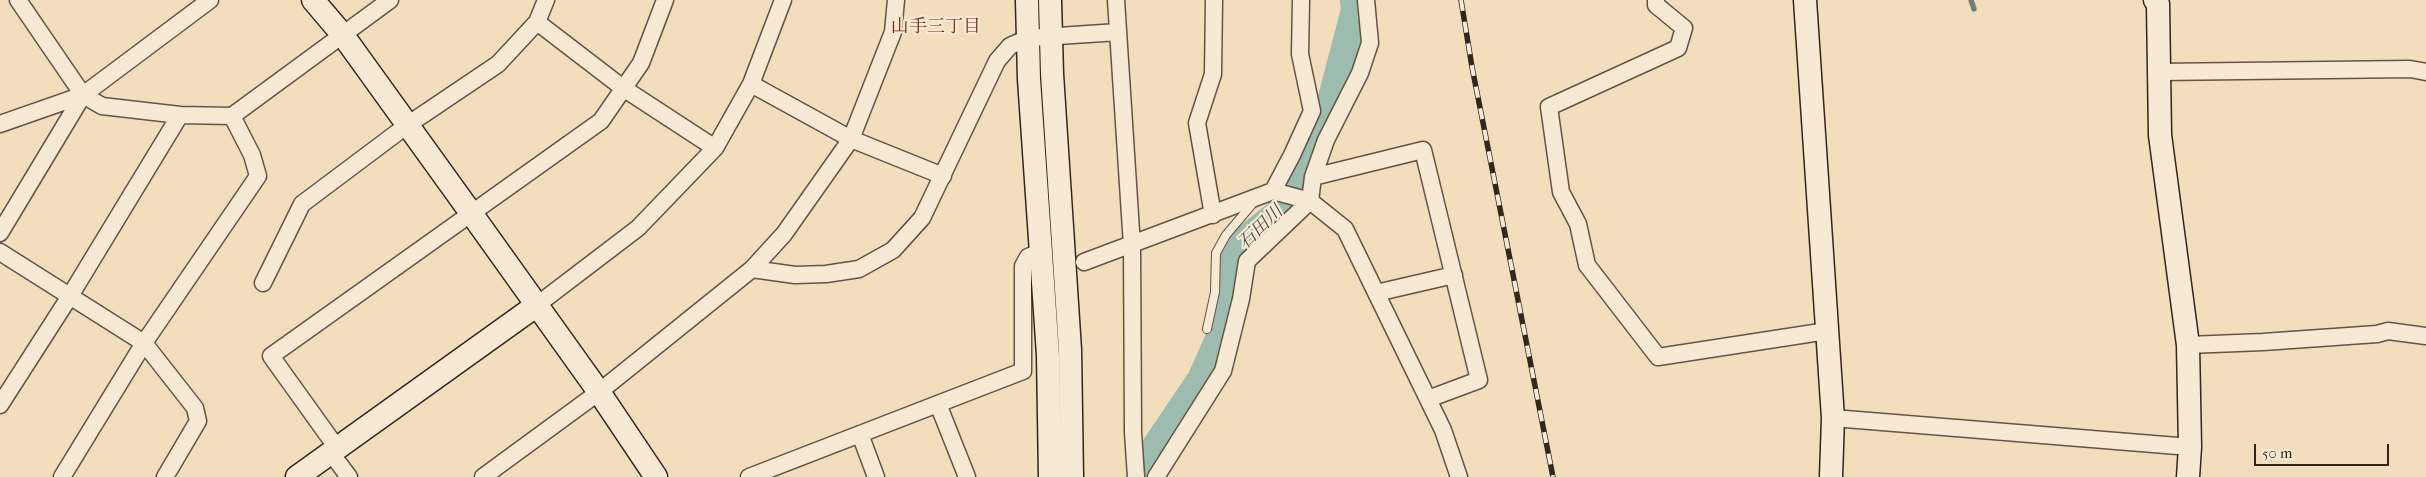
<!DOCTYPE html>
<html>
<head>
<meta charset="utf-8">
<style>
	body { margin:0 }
	#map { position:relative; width:2426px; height:477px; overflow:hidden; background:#f2ddbd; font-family:"IM FELL French Canon",serif }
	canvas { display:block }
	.scale { position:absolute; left:2254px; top:444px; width:135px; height:22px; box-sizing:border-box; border:2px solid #33271d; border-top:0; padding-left:6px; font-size:15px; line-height:18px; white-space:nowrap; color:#33271d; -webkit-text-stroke:4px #f7e9d4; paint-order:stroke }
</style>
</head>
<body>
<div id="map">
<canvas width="2426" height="477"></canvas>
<div class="scale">50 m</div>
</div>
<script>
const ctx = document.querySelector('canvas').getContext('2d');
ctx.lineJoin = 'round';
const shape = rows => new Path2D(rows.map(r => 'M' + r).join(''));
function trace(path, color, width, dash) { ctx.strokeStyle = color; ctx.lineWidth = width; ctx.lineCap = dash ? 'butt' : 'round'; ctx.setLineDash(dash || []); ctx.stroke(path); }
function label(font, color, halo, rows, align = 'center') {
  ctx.font = font + ' "IM FELL French Canon","Noto Serif JP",serif'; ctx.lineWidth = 4.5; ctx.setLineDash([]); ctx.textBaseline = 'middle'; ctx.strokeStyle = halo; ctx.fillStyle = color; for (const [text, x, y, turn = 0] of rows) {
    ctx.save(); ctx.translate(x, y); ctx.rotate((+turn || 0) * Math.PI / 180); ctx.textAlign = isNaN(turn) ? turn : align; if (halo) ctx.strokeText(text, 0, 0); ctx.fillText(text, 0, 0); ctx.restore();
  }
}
trace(shape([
	[1971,0,1974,9]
]), '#718074', 5.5);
trace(shape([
	[1150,477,1147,463,1203,380,1226,328,1236,249,1283,212,1334,98,1357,10,1356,0]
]), '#9bbcae', 32);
const lane = shape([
	[1207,329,1215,292,1216,253,1226,235,1254,202]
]);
const street = shape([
	[18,0,83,95,102,106,180,115,232,116,390,0],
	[1116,0,1132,246,1133,432,1136,477],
	[1656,0,1656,5,1684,28,1678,48,1549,107,1561,192,1578,224,1587,265,1658,357,1827,331],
	[537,22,623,88,715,148],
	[2159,72,2410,69,2426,72],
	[751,84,851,139,943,176],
	[0,124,83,95,210,0],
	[1313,177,1423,150,1479,380,1428,399],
	[1273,191,1292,155,1312,111,1300,54,1301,0],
	[1213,215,1197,123,1213,74,1214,0],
	[0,233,83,95],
	[0,252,144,343,195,408,198,421,165,477],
	[1084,262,1273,191,1310,201,1345,229,1443,430,1459,477],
	[752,269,795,275,826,274,859,269,893,250,922,218,997,61,1010,46,1028,38,1118,32],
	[263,283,302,204,406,126,498,64,537,22,546,0],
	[1376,293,1454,275],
	[537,305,638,228,715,148,751,84,783,0],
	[2188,345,2263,342,2377,334,2388,331,2426,336],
	[938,404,967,477],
	[0,405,70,296,180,115],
	[1833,418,2190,447],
	[860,434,876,477],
	[337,448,271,356,601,121,641,63,665,0],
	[331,453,349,477],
	[62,477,144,343,258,176,252,155,232,116],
	[483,477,599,392,752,269,784,234,851,139,893,32,896,0],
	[749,477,1023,371,1023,266,1028,257,1040,252],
	[1156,477,1223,371,1241,299,1247,261,1310,201,1313,177,1326,140,1360,73,1370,43,1366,0]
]);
const secondary = shape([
	[313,0,342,34,471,213,599,392,656,477],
	[1027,0,1029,79,1048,355,1050,477],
	[1050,0,1052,74,1070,350,1072,477],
	[1805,0,1833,418,1831,477],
	[2155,0,2158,4,2160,135,2188,345,2190,447,2188,477],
	[297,477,537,305]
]);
trace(lane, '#635445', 10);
trace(street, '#635445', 19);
trace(secondary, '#33271d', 25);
trace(lane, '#f7e9d4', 8);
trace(street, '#f7e9d4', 16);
trace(secondary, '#f7e9d4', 22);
const rail = shape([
	[1461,0,1472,67,1553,477]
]);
trace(rail, '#33271d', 5.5);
trace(rail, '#f7e9d4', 4, [11]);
label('18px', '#7a1f14', '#f7e9d4', [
	["山手三丁目",936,28]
]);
label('italic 18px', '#4d4c41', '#f7e9d4', [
	["石田川",1261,228,-44]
]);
</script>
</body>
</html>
